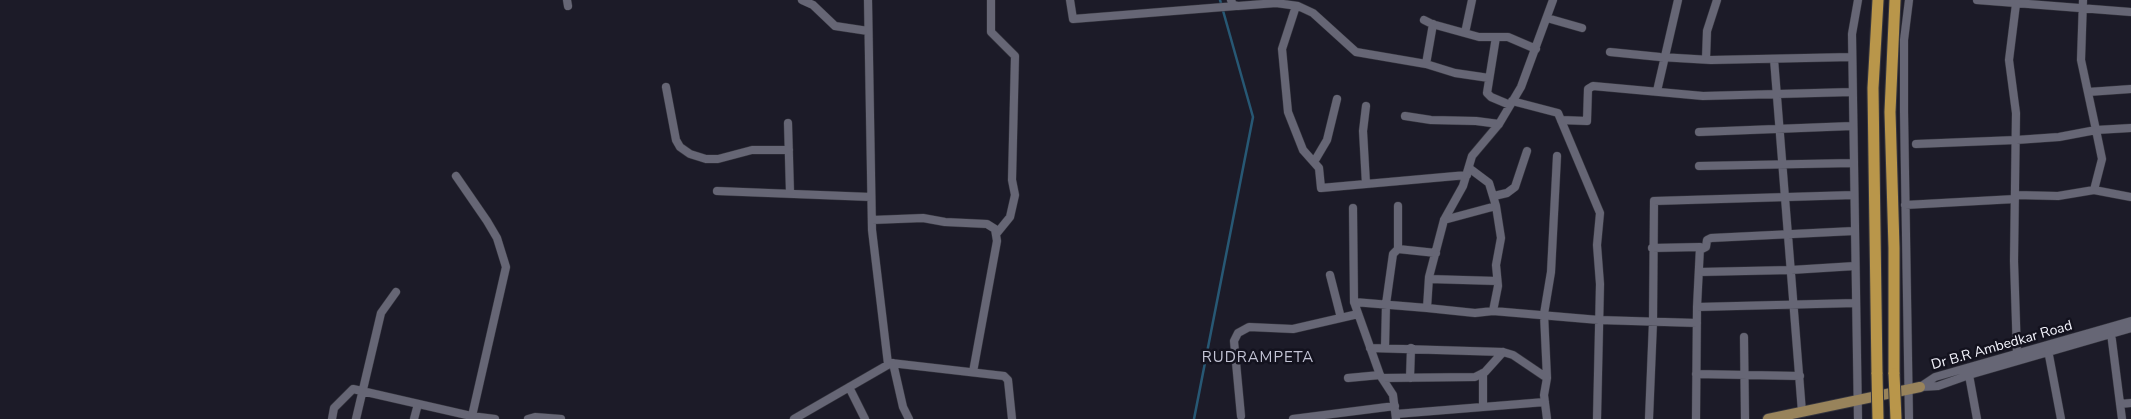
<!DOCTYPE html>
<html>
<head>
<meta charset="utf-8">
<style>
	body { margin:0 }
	canvas { display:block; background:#1c1b28 }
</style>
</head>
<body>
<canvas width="2131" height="419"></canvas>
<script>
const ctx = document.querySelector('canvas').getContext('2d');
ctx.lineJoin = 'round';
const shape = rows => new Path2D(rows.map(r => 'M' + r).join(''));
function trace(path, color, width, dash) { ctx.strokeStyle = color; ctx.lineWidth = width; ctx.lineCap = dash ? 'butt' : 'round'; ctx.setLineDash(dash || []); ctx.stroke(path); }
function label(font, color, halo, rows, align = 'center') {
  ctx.font = font + ' "Nunito Sans",sans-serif'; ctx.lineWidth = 5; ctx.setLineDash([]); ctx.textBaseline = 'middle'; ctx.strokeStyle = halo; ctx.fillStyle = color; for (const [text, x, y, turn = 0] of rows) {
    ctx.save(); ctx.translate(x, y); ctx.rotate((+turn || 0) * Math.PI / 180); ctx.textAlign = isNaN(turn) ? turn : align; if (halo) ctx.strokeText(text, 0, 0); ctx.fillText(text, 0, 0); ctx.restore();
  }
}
trace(shape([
	[1194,419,1253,117,1220,0]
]), '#275874', 2.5);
const minor = shape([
	[567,0,568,6],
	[802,0,813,5,835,26,868,31],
	[868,0,872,230,888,364],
	[991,0,991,32,1015,56,1012,180,1015,195,1010,217,997,233],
	[1070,0,1073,19,1236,6],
	[1231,0,1233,5,1238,6,1276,3,1298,6,1313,13,1356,52,1426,64],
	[1858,0,1852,34,1858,419],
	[1909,0,1904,40,1904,111,1909,419],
	[1977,0,2131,12],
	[2083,0,2081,60,2096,130,2131,128],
	[2016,4,2009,60,2016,113,2014,261,2017,354],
	[1296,6,1282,49,1288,112,1303,150,1319,168,1321,188,1467,175],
	[1547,18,1582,28],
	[1424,20,1432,24,1479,37,1508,37,1536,49],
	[1433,24,1426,64,1455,73,1489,78],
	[1465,33,1472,0],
	[1496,37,1487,93,1491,97,1510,105],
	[1610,52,1660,57,1711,60,1852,57],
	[1706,59,1707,31,1717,0],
	[1774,59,1802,412],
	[666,87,676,140,680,147,690,154,706,159,718,159,752,150,789,150],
	[1657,91,1678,0],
	[2088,92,2131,89],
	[1512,101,1558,113,1600,213,1597,245,1600,284,1597,419],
	[1405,116,1431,120,1476,121,1499,124],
	[1561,120,1587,121,1588,89,1593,86,1703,96,1852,92],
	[788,123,790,193],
	[1699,132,1852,126],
	[1916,144,2016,140,2059,137,2096,130,2102,159,2094,190,2058,196,2015,195],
	[1314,162,1327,140,1337,99],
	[1699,166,1853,163],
	[1469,168,1489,183,1496,206,1501,238,1496,265,1498,286,1493,311,1475,313,1427,308,1429,277,1444,220,1463,186,1472,156,1499,124,1521,87,1553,0],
	[456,176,487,221,497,238,506,267,472,416],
	[1366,184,1363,131,1366,106],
	[2094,190,2131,197],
	[717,191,871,197],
	[1494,196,1507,193,1515,187,1527,151],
	[1905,205,2015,199],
	[1398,206,1398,249,1436,253],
	[1353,208,1354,302,1380,375,1393,395,1396,419],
	[872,220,923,218,945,222,987,224,995,229,997,241,973,372],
	[1444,220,1496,206],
	[1652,248,1700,247,1697,307,1696,419],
	[1700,250,1706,247,1707,240,1711,238,1854,231],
	[1699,272,1791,270,1855,266],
	[1330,275,1341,318],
	[1429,279,1497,281],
	[1354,302,1427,308],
	[1697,307,1856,303],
	[1493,311,1599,320,1697,323],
	[2111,333,2122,419],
	[1744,337,1745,419],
	[1370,348,1503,352,1513,355,1547,378,1544,395,1547,419],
	[1385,348,1386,304,1393,254,1398,249],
	[2048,350,2061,419],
	[893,363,903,407,909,419],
	[1483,373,1483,407],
	[1696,374,1800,376],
	[1969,375,1977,419],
	[1348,378,1380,375],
	[1382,378,1475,377,1485,372,1503,352],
	[1410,378,1411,348],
	[1547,378,1544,314,1551,272,1557,156],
	[849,387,865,419],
	[1920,387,1935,377,2131,321],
	[1920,387,1938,386,1969,375,2131,328],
	[2120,404,2131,403],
	[1396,414,1545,402],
	[1241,416,1234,341,1238,333,1249,327,1293,329,1358,314],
	[332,419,334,408,353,389,471,416,495,419],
	[356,419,381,313,396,292],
	[414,419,418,404],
	[528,419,535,417,561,419],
	[794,419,891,363,1004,376,1008,380,1012,419],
	[1293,419,1395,406],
	[1649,419,1653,322,1654,201,1854,195]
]);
const major = shape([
	[1768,419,1920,387]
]);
const highway = shape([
	[1877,374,1873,88,1878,0],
	[1894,374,1894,248,1890,112,1895,0]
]);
trace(minor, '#36363f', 9);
trace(major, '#36363f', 12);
trace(highway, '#36363f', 13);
trace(minor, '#666675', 8);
trace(major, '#98835b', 10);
trace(highway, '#b9964a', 11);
const highwayBridge = shape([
	[1877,374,1878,419],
	[1894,374,1896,419]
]);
trace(highwayBridge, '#36363f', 13, []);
trace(highwayBridge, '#b9964a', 11);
label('14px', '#f4f4fd', '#13121e', [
	["Dr B.R Ambedkar Road",2002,346,-16]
]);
ctx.letterSpacing = '1px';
label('15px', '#c4c5d6', '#13121e', [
	["RUDRAMPETA",1258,358]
]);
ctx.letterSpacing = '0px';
</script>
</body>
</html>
